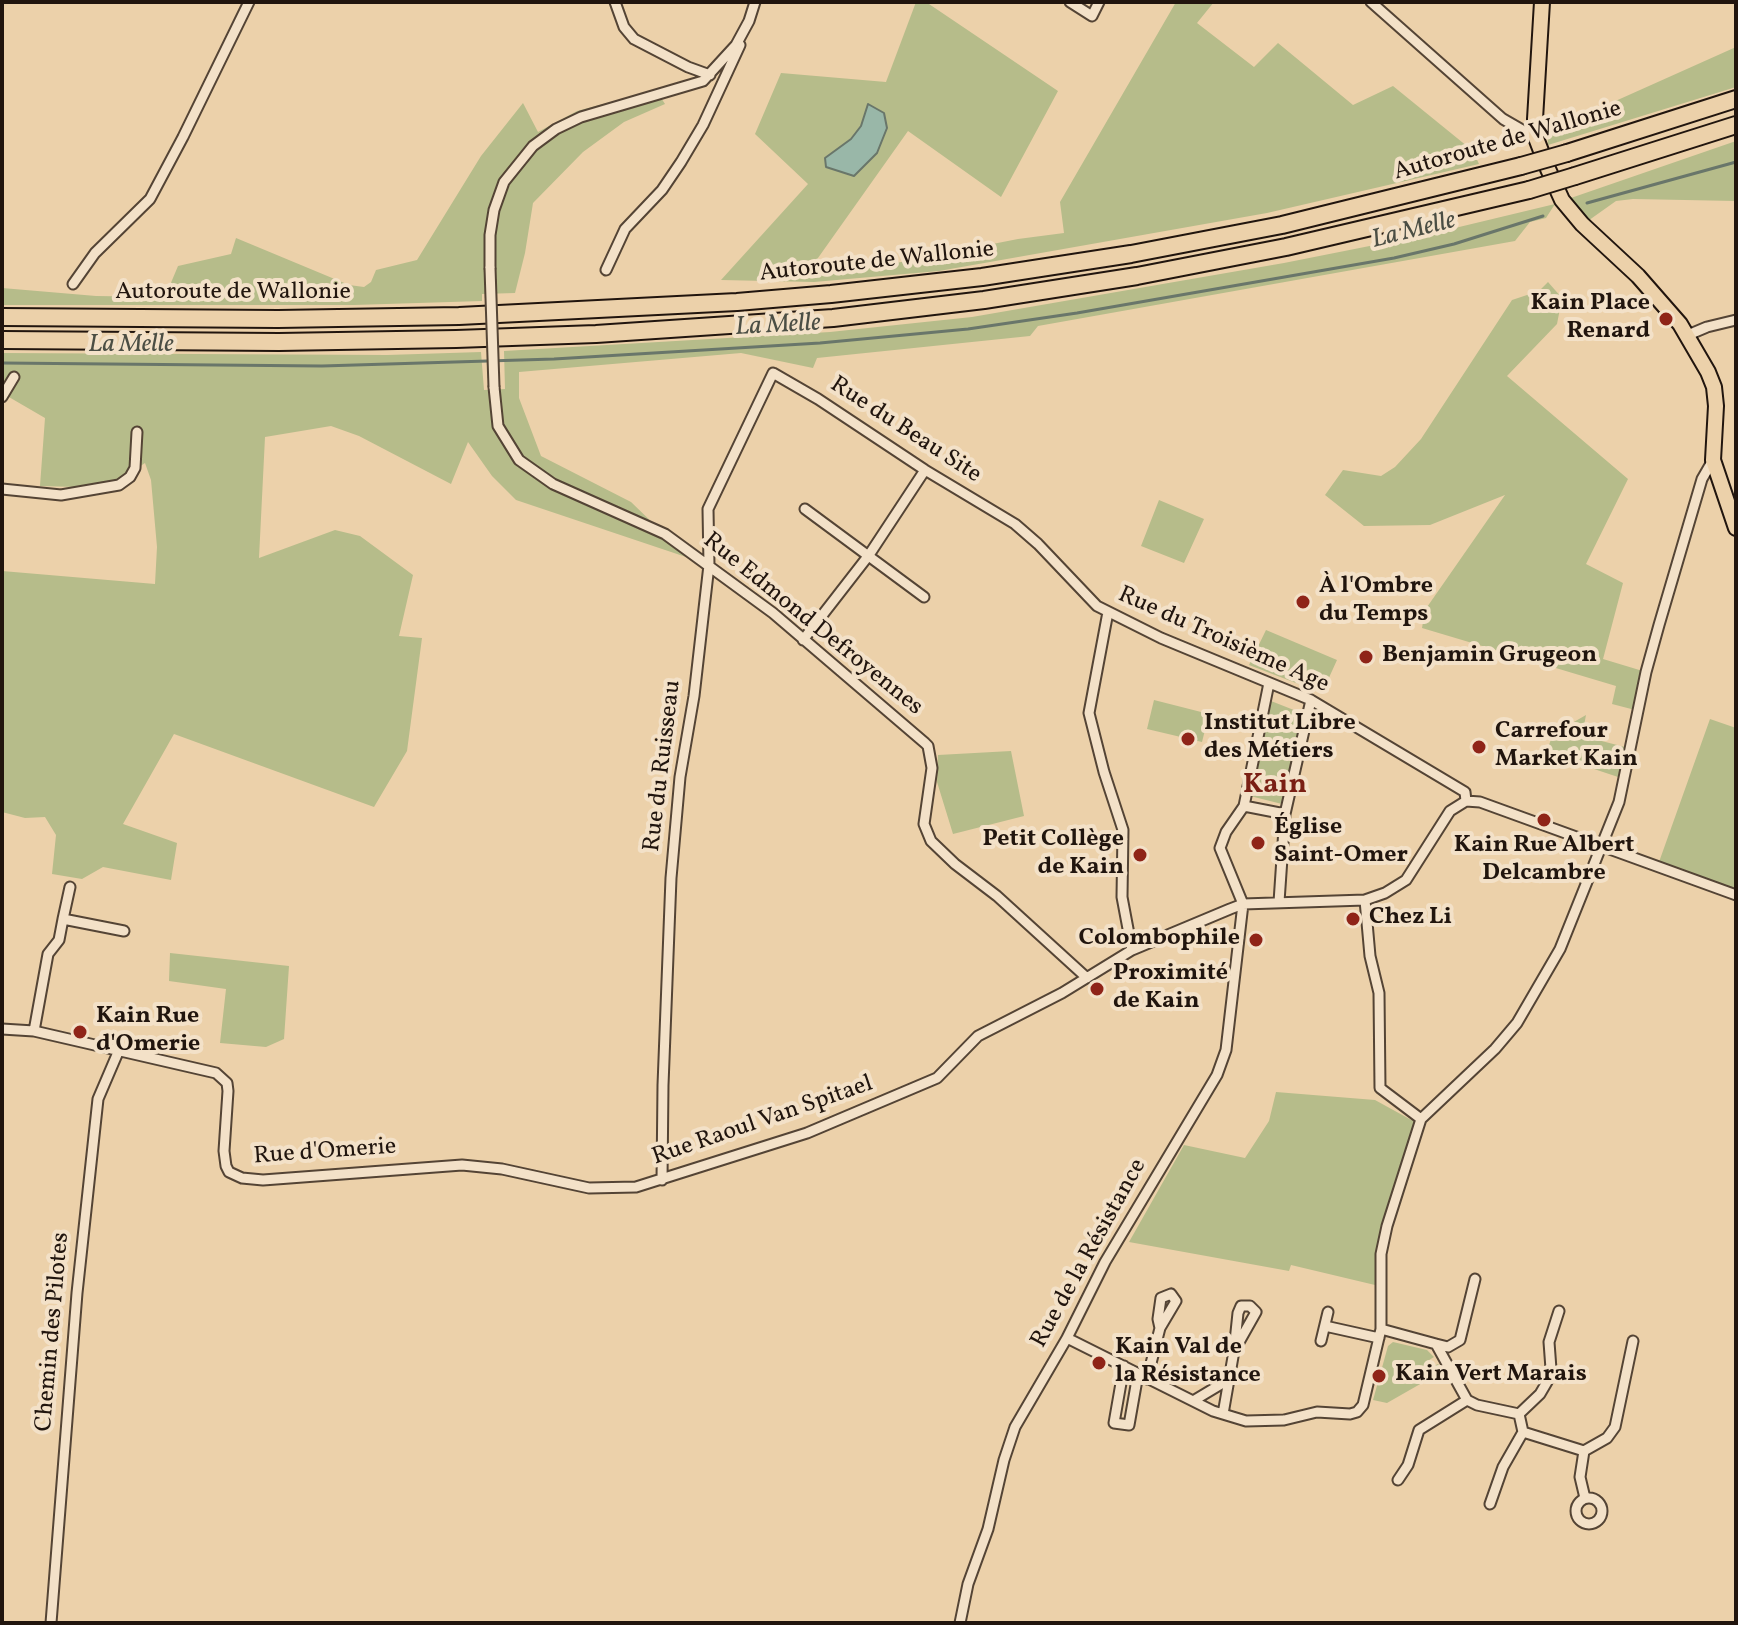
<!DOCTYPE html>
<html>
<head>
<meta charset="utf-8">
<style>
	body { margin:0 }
	#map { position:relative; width:1738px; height:1625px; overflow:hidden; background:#ecd1aa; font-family:Vollkorn,serif }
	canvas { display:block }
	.frame { position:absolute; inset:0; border:4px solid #21150e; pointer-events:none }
</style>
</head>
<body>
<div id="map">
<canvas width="1738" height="1625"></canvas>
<div class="frame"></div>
</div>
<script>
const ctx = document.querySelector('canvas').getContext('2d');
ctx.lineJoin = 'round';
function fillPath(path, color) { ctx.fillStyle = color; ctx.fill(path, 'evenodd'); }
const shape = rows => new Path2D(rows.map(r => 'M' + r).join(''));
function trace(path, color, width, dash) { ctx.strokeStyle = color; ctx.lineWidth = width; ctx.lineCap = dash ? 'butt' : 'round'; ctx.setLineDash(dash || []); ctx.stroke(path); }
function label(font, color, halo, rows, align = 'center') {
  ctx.font = font + ' Vollkorn,serif'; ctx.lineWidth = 8; ctx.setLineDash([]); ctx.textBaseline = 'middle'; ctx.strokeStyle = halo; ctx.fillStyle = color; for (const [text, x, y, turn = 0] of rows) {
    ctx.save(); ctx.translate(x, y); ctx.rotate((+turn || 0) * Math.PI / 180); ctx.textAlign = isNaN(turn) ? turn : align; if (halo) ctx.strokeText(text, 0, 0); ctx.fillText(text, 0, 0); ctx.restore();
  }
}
fillPath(shape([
	[916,2,926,2,1058,91,1001,197,908,131,813,265,891,264,1018,239,1064,233,1060,202,1176,2,1214,2,1197,23,1254,67,1278,43,1353,105,1393,86,1473,151,1479,164,1267,213,939,271,814,282,721,280,808,184,755,134,781,73,886,82],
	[1736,47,1736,87,1548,145,1547,125,1602,107],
	[656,90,665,104,624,122,583,152,533,203,525,253,515,293,482,294,482,301,354,305,2,305,2,288,96,296,165,297,178,266,231,254,236,238,349,285,364,287,371,282,376,270,417,260,481,156,523,103,538,132,577,111],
	[1736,141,1736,201,1633,199,1616,201,1585,223,1568,199],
	[1555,204,1546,218,1530,222,1515,241,1038,326,1030,336,817,358,813,368,741,353,519,372,519,398,541,456,631,502,689,558,516,500,492,476,468,442,451,484,359,436,331,426,265,437,259,558,335,530,360,536,413,575,399,636,422,638,407,751,374,807,174,734,123,824,177,843,171,880,103,867,82,879,52,874,56,835,45,817,25,818,2,812,2,571,155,584,157,547,151,480,145,463,118,481,76,487,40,486,45,418,2,393,2,353,387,355,481,352,484,390,505,389,504,351,830,332,972,317,1284,263,1430,234],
	[1548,282,1562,298,1557,324,1507,376,1628,479,1586,564,1623,583,1603,659,1646,672,1639,711,1612,704,1616,686,1422,628,1425,610,1505,495,1430,525,1364,526,1325,495,1343,470,1381,476,1395,467,1421,439,1512,300,1539,291],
	[1159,500,1204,519,1184,563,1141,546],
	[1266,630,1337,660,1322,693,1249,665],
	[1154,700,1209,714,1202,742,1147,729],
	[1271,701,1304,714,1282,804,1250,796],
	[1586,715,1582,736,1625,747,1618,777,1546,753,1553,734],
	[1710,719,1736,728,1736,890,1659,862],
	[1011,751,1024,816,953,834,937,782,938,755],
	[170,953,289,966,284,1039,266,1047,220,1043,226,989,169,981],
	[1276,1092,1375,1100,1415,1122,1376,1252,1375,1285,1291,1265,1289,1271,1129,1242,1184,1145,1245,1158,1269,1121],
	[1393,1342,1427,1350,1434,1357,1426,1362,1430,1368,1438,1364,1443,1371,1387,1403,1373,1400,1388,1346]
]), '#b6bc8a');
const water = shape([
	[868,104,884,113,887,128,877,153,854,176,826,167,825,158,851,139,861,126,868,104]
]);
fillPath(water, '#99b7a8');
trace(water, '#69766a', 2);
trace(shape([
	[1587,203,1736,162],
	[2,363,322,366,554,359,820,343,968,329,1077,313,1394,258,1454,244,1543,216]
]), '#69766a', 3);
const street = shape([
	[615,2,624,27,634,39,688,67,710,75],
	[1070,2,1092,16,1099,2],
	[1371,2,1503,119,1536,138],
	[490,268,490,235,494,210,504,182,533,146,556,129,581,117,703,81,736,45,749,21,755,2],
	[606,270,625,229,662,190,681,162,703,125,740,45],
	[73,284,95,253,150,199,183,137,249,2],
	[1688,335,1707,327,1736,320],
	[494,387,498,426,519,460,553,484,665,534,773,613,925,743,928,746,932,768,924,824,931,841,955,864,997,896,1087,978],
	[2,397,14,377],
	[2,489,61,495,119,485,130,477,135,468,137,432],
	[805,509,924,597],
	[1108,612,1089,713,1104,772,1123,830,1122,897,1132,950],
	[803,640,869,555,925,470],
	[1244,806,1285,814],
	[1365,900,1370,956,1379,993,1380,1088,1421,1119],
	[1279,902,1285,814,1311,700],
	[1243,904,1220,848,1226,832,1244,806,1269,683],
	[63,919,70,887],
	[2,1029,34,1031,216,1073,227,1083,228,1091,224,1151,226,1166,229,1172,242,1178,263,1180,462,1165,502,1169,589,1188,636,1187,807,1133,937,1078,978,1036,1062,993,1132,950,1230,909,1243,904,1365,900,1385,893,1406,880,1450,811,1466,801,1480,802,1736,895],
	[34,1031,48,954,59,940,63,919,124,931],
	[662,1180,663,1085,671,878,680,777,694,696,709,565,708,509,773,373,818,399,925,470,1015,524,1038,544,1097,606,1161,638,1311,700,1465,792,1466,801],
	[1325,1326,1379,1338],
	[1381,1329,1436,1344,1467,1400,1477,1405,1519,1414,1523,1432,1584,1451,1607,1438,1615,1427,1633,1341],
	[1067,1338,1213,1411,1246,1421,1284,1420,1317,1412,1350,1414,1357,1412,1363,1405,1381,1329,1381,1254,1387,1226,1421,1119,1495,1049,1517,1023,1560,949,1619,802,1646,672,1659,625,1702,479,1713,460],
	[1321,1341,1328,1312],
	[1436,1344,1448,1347,1460,1340,1475,1279],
	[1124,1366,1114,1423,1129,1425,1138,1374],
	[1147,1379,1160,1328,1176,1301,1171,1294,1161,1298,1158,1319,1160,1328],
	[1193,1401,1228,1380],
	[1223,1414,1234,1351,1256,1312,1250,1306,1241,1306,1238,1313,1234,1351],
	[1519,1414,1540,1394,1547,1382,1551,1369,1549,1342,1559,1311],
	[1584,1451,1580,1477,1585,1498],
	[1398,1480,1408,1465,1419,1430,1467,1400],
	'1576 1511a13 13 0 1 1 26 0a13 13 0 1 1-26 0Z',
	[1490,1504,1503,1467,1523,1432],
	[51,1623,77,1293,98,1099,119,1050],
	[960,1623,968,1584,988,1529,1004,1460,1015,1427,1067,1338,1105,1262,1217,1075,1226,1050,1243,904]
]);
const primary = shape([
	[1542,2,1535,119,1536,138,1548,169,1562,200,1582,224,1638,276,1680,324,1708,372,1714,387,1716,406,1713,460,1736,528]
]);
const highway = shape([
	[1567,153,1736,99],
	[1575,176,1736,125],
	[2,317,278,319,459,316,737,302,831,294,982,277,1131,254,1282,225,1521,166],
	[2,340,279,342,456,339,596,334,833,318,984,300,1137,276,1286,247,1529,190]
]);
trace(street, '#544435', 13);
trace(primary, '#21150e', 18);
trace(highway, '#21150e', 20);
trace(street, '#f3e1c8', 9);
trace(primary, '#ecd1aa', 14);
trace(highway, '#ecd1aa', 16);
const streetBridge = shape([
	[490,268,494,387]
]);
const highwayBridge = shape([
	[1521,166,1567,153],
	[1529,190,1575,176]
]);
trace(streetBridge, '#544435', 13, []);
trace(highwayBridge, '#21150e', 20, []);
trace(streetBridge, '#f3e1c8', 9);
trace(highwayBridge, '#ecd1aa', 16);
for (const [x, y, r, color] of [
	[1666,319,8,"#8f2418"],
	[1303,602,8,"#8f2418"],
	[1366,657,8,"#8f2418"],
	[1188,739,8,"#8f2418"],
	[1479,747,8,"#8f2418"],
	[1544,820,8,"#8f2418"],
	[1258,843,8,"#8f2418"],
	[1140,855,8,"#8f2418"],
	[1353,919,8,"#8f2418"],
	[1256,940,8,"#8f2418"],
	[1097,989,8,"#8f2418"],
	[80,1032,8,"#8f2418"],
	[1099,1363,8,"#8f2418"],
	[1379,1376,8,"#8f2418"]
]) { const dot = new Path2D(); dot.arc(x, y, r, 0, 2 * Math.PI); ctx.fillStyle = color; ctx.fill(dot); trace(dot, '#f3e1c8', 3); }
label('24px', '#21150e', '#f3e1c8', [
	["Autoroute de Wallonie",1508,142,-16],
	["Autoroute de Wallonie",877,263,-6],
	["Autoroute de Wallonie",233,294],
	["Rue du Beau Site",905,431,33],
	["Rue Edmond Defroyennes",812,625,39],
	["Rue du Troisième Age",1223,641,24],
	["Rue du Ruisseau",664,766,-83],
	["Rue Raoul Van Spitael",763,1122,-19],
	["Rue d'Omerie",325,1153,-4],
	["Rue de la Résistance",1090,1254,-61],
	["Chemin des Pilotes",54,1332,-85]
]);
label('bold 24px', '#21150e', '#f3e1c8', [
	["Kain Place",1650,305,"right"],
	["Renard",1650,333,"right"],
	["À l'Ombre",1319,588],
	["du Temps",1319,616],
	["Benjamin Grugeon",1382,657],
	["Institut Libre",1204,725],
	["des Métiers",1204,753],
	["Carrefour",1495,733],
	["Market Kain",1495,761],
	["Église",1274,829],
	["Saint-Omer",1274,857],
	["Petit Collège",1124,841,"right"],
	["de Kain",1124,869,"right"],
	["Kain Rue Albert",1544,847,"center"],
	["Delcambre",1544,875,"center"],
	["Chez Li",1369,919],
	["Colombophile",1240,940,"right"],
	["Proximité",1113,975],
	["de Kain",1113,1003],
	["Kain Rue",96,1018],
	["d'Omerie",96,1046],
	["Kain Val de",1115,1349],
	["la Résistance",1115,1377],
	["Kain Vert Marais",1395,1376]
], 'left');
label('italic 26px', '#4b4e44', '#f3e1c8', [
	["La Melle",1414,232,-14],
	["La Melle",778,327,-3],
	["La Melle",131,346]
]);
label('bold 28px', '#7a1f14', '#f3e1c8', [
	["Kain",1275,787]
]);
</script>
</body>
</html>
